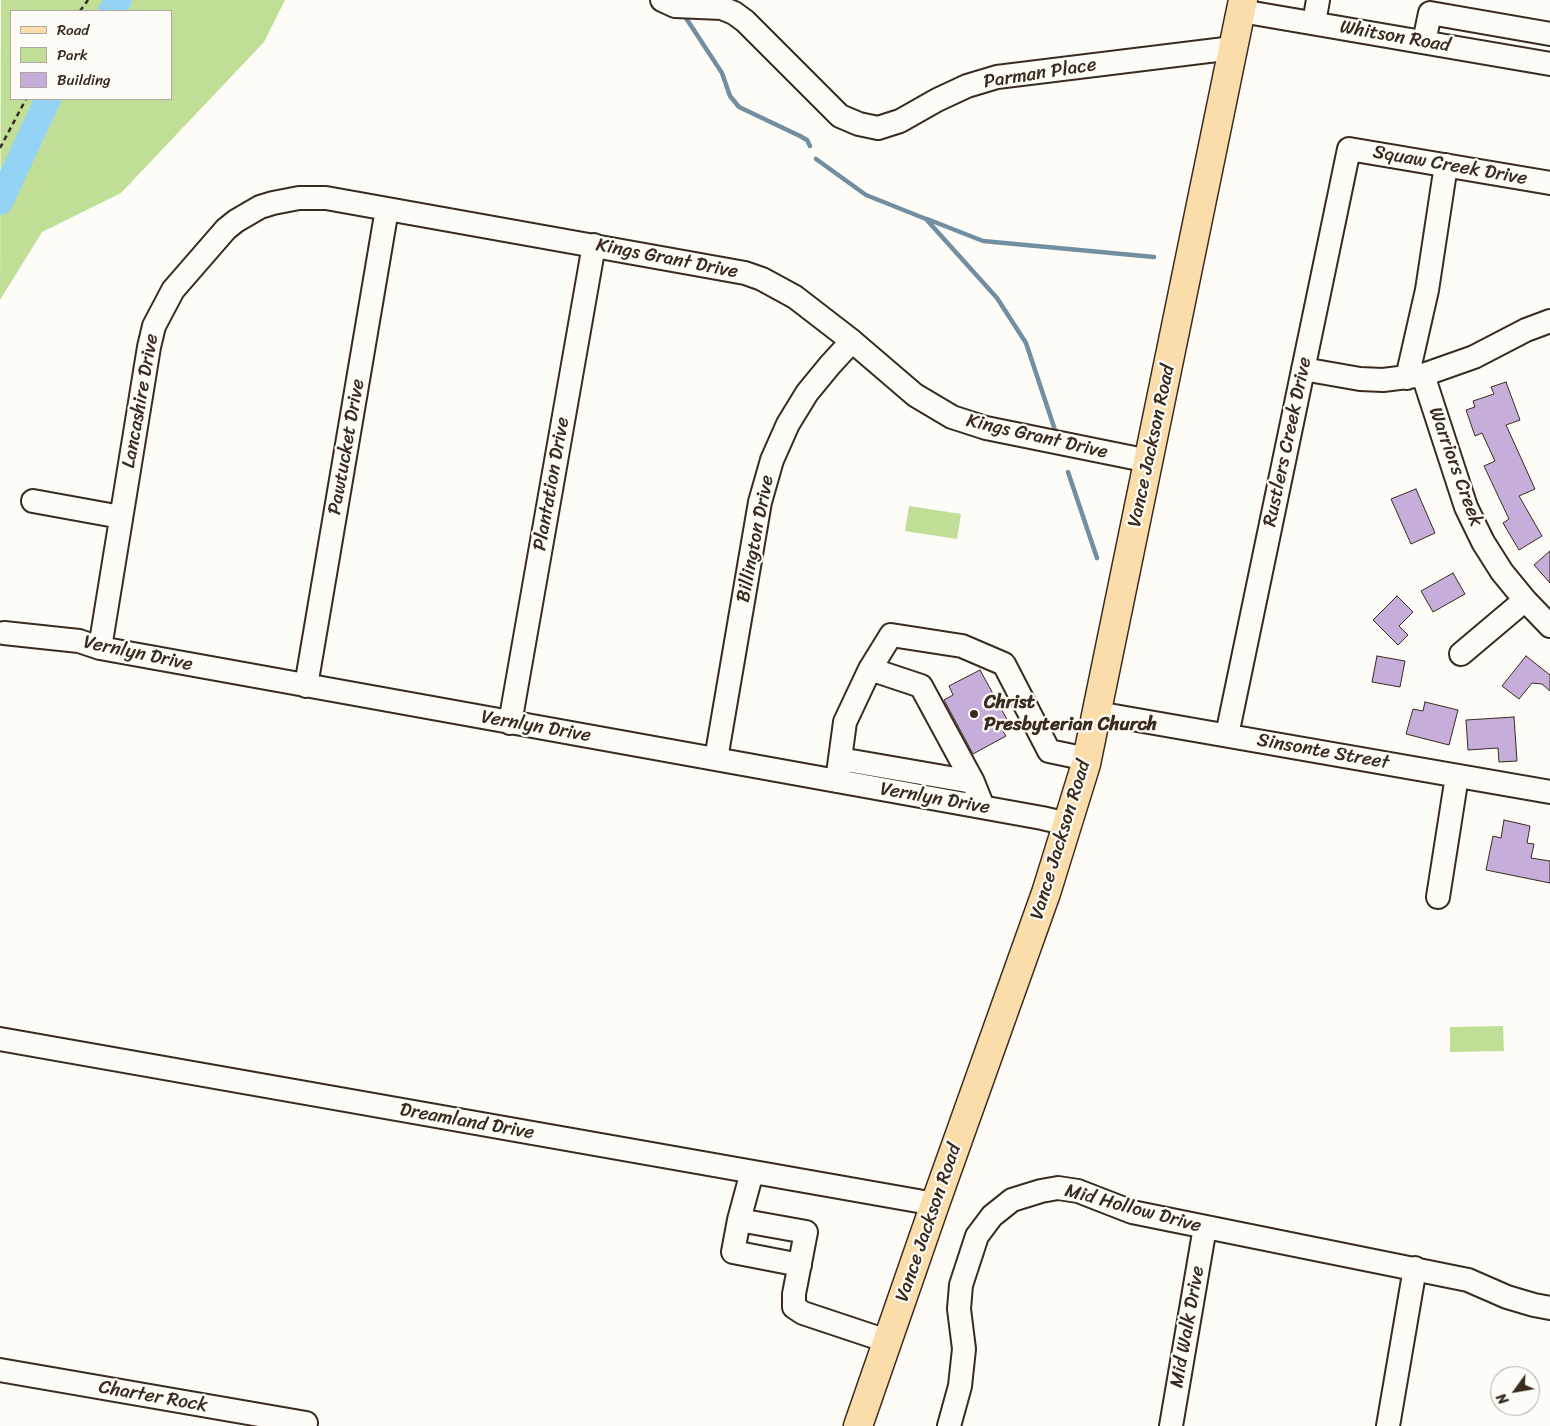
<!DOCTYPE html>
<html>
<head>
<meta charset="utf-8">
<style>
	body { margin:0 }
	#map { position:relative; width:1550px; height:1426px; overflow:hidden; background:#fdfcf7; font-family:Sriracha,sans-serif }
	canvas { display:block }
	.legend { position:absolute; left:10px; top:10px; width:162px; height:90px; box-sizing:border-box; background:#fdfcf7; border:1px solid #afa8a0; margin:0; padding:6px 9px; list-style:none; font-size:15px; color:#3b2a1e }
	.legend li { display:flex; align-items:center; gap:10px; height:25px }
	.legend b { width:25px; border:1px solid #afa8a0 }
	.north { position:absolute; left:1490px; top:1366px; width:50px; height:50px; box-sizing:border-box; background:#fdfcf7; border:1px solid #afa8a0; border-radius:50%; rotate:238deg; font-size:14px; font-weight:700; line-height:20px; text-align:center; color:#3b2a1e }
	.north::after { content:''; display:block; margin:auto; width:18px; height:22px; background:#3b2a1e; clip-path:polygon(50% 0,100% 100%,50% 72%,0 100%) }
</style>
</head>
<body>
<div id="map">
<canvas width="1550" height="1426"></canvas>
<ul class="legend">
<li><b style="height:6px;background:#fbddab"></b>Road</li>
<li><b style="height:14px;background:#c0de96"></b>Park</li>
<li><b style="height:14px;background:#c7adda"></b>Building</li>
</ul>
<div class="north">N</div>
</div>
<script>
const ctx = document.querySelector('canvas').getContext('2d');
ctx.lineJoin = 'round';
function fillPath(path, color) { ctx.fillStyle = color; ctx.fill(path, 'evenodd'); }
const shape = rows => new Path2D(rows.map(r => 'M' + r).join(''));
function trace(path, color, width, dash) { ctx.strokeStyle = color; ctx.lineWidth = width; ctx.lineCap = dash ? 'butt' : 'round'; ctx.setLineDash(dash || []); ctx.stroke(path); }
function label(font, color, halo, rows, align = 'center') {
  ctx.font = font + ' Sriracha,sans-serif'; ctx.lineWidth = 4.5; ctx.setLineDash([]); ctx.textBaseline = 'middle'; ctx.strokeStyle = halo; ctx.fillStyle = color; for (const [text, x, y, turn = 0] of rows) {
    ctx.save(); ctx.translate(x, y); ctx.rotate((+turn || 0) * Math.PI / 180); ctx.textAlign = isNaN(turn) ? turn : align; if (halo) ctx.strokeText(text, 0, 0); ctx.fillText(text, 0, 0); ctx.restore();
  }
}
fillPath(shape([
	[1,0,285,0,264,42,121,193,42,232,0,300],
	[11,11,171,11,171,99,11,99],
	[909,506,961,514,957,539,905,531],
	[1503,1026,1504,1051,1450,1052,1450,1027]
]), '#c0de96');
trace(shape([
	[686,18,722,73,730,96,739,107,800,136,807,140,810,146],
	[816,159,866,195,926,219,997,298,1026,343,1055,430],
	[927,219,983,241,1154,257],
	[1068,472,1097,558]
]), '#718fa0', 4.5);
trace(shape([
	[111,11,119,0],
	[0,202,48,99]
]), '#95d3f6', 26);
const building = shape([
	[1506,382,1520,420,1506,425,1535,489,1519,496,1542,536,1519,550,1503,523,1509,519,1484,466,1495,461,1482,433,1475,436,1466,410,1475,407,1473,401,1494,394,1491,387,1506,382],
	[1416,489,1435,533,1411,544,1391,499,1416,489],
	[1550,551,1550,583,1534,565,1550,551],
	[1453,573,1465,594,1433,612,1421,591,1453,573],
	[1397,596,1413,612,1399,626,1408,635,1398,645,1373,620,1397,596],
	[1377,656,1405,661,1400,687,1372,682,1377,656],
	[1526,656,1550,675,1550,691,1542,684,1532,683,1519,699,1502,686,1526,656],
	[980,670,1010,725,1002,730,1006,736,973,754,944,700,953,695,949,686,980,670],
	[1425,702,1458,710,1449,745,1406,734,1413,709,1423,711,1425,702],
	[1514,717,1517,761,1499,762,1498,748,1468,750,1466,720,1514,717],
	[1504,820,1530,826,1527,843,1534,844,1531,858,1550,861,1550,883,1486,870,1493,836,1501,838,1504,820]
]);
fillPath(building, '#c7adda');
trace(building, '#3b2a1e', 1);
const minor = shape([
	[662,0,675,6,722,8,734,13,745,21,840,116,859,124,878,128,900,121,937,100,967,86,997,77,1233,48],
	[1241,11,1550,64],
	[1314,23,1318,0],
	[1424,42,1430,13,1550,34],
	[1303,369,1360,379,1383,380,1423,375,1474,357,1526,330,1550,321],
	[1423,375,1466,507,1483,542,1502,572,1525,600,1550,626],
	[1407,378,1427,290,1446,165],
	[33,501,121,517],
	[4,633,79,641,100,648,1042,818,1068,824],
	[100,648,149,347,154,326,173,290,226,229,236,221,260,207,273,203,299,198,326,198,745,273,762,279,795,297,852,341,915,395,952,417,986,428,1149,461],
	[1461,654,1525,600],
	[870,669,921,686,973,782,983,807],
	[306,686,387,209],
	[1097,713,1550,792],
	[510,723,594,245],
	[1227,735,1349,149,1550,183],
	[716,759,760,502,772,460,788,424,807,393,830,365,852,341],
	[840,759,973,782],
	[837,781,845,722,870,669,891,635,962,646,1004,664,1049,751,1087,759],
	[1438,897,1457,776],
	[0,1039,935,1204],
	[752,1172,739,1220,806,1232,794,1294,794,1307,803,1313,887,1341],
	[739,1220,733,1252,800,1265],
	[0,1370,306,1423,305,1426],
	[949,1426,960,1386,964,1349,959,1309,961,1285,977,1236,992,1216,1012,1200,1041,1191,1058,1188,1078,1191,1132,1212,1468,1280,1507,1297,1534,1305,1550,1308],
	[1171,1426,1205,1227],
	[1388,1426,1415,1268]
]);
const major = shape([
	[858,1426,935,1204,1046,893,1086,764,1243,0]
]);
trace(minor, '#3b2a1e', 26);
trace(major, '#3b2a1e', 31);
trace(shape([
	[80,11,88,0],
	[0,148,26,99]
]), '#3b2a1e', 2.5, [5, 4]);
trace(minor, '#fdfcf7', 22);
trace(major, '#fbddab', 28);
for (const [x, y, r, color] of [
	[974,714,5,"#3b2a1e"]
]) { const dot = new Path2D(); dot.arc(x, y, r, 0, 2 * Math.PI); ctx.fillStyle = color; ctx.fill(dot); trace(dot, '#fdfcf7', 2); }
label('19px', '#3b2a1e', '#fdfcf7', [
	["Whitson Road",1395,37,10],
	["Parman Place",1040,74,-9],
	["Squaw Creek Drive",1450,166,10],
	["Kings Grant Drive",667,259,11],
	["Lancashire Drive",141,401,-80],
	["Kings Grant Drive",1037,437,13],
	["Rustlers Creek Drive",1288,442,-78],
	["Vance Jackson Road",1152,446,-78],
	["Pawtucket Drive",347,447,-80],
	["Warriors Creek",1455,467,70],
	["Plantation Drive",552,484,-80],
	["Billington Drive",756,539,-79],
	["Vernlyn Drive",138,654,12],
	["Vernlyn Drive",536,727,10],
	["Sinsonte Street",1323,752,10],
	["Vernlyn Drive",935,799,10],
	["Vance Jackson Road",1061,840,-73],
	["Dreamland Drive",467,1122,10],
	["Mid Hollow Drive",1133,1209,15],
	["Vance Jackson Road",929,1223,-71],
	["Mid Walk Drive",1188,1327,-80],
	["Charter Rock",153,1397,10]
]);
label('bold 19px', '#3b2a1e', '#fdfcf7', [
	["Christ",984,703],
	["Presbyterian Church",984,725]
], 'left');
</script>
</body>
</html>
